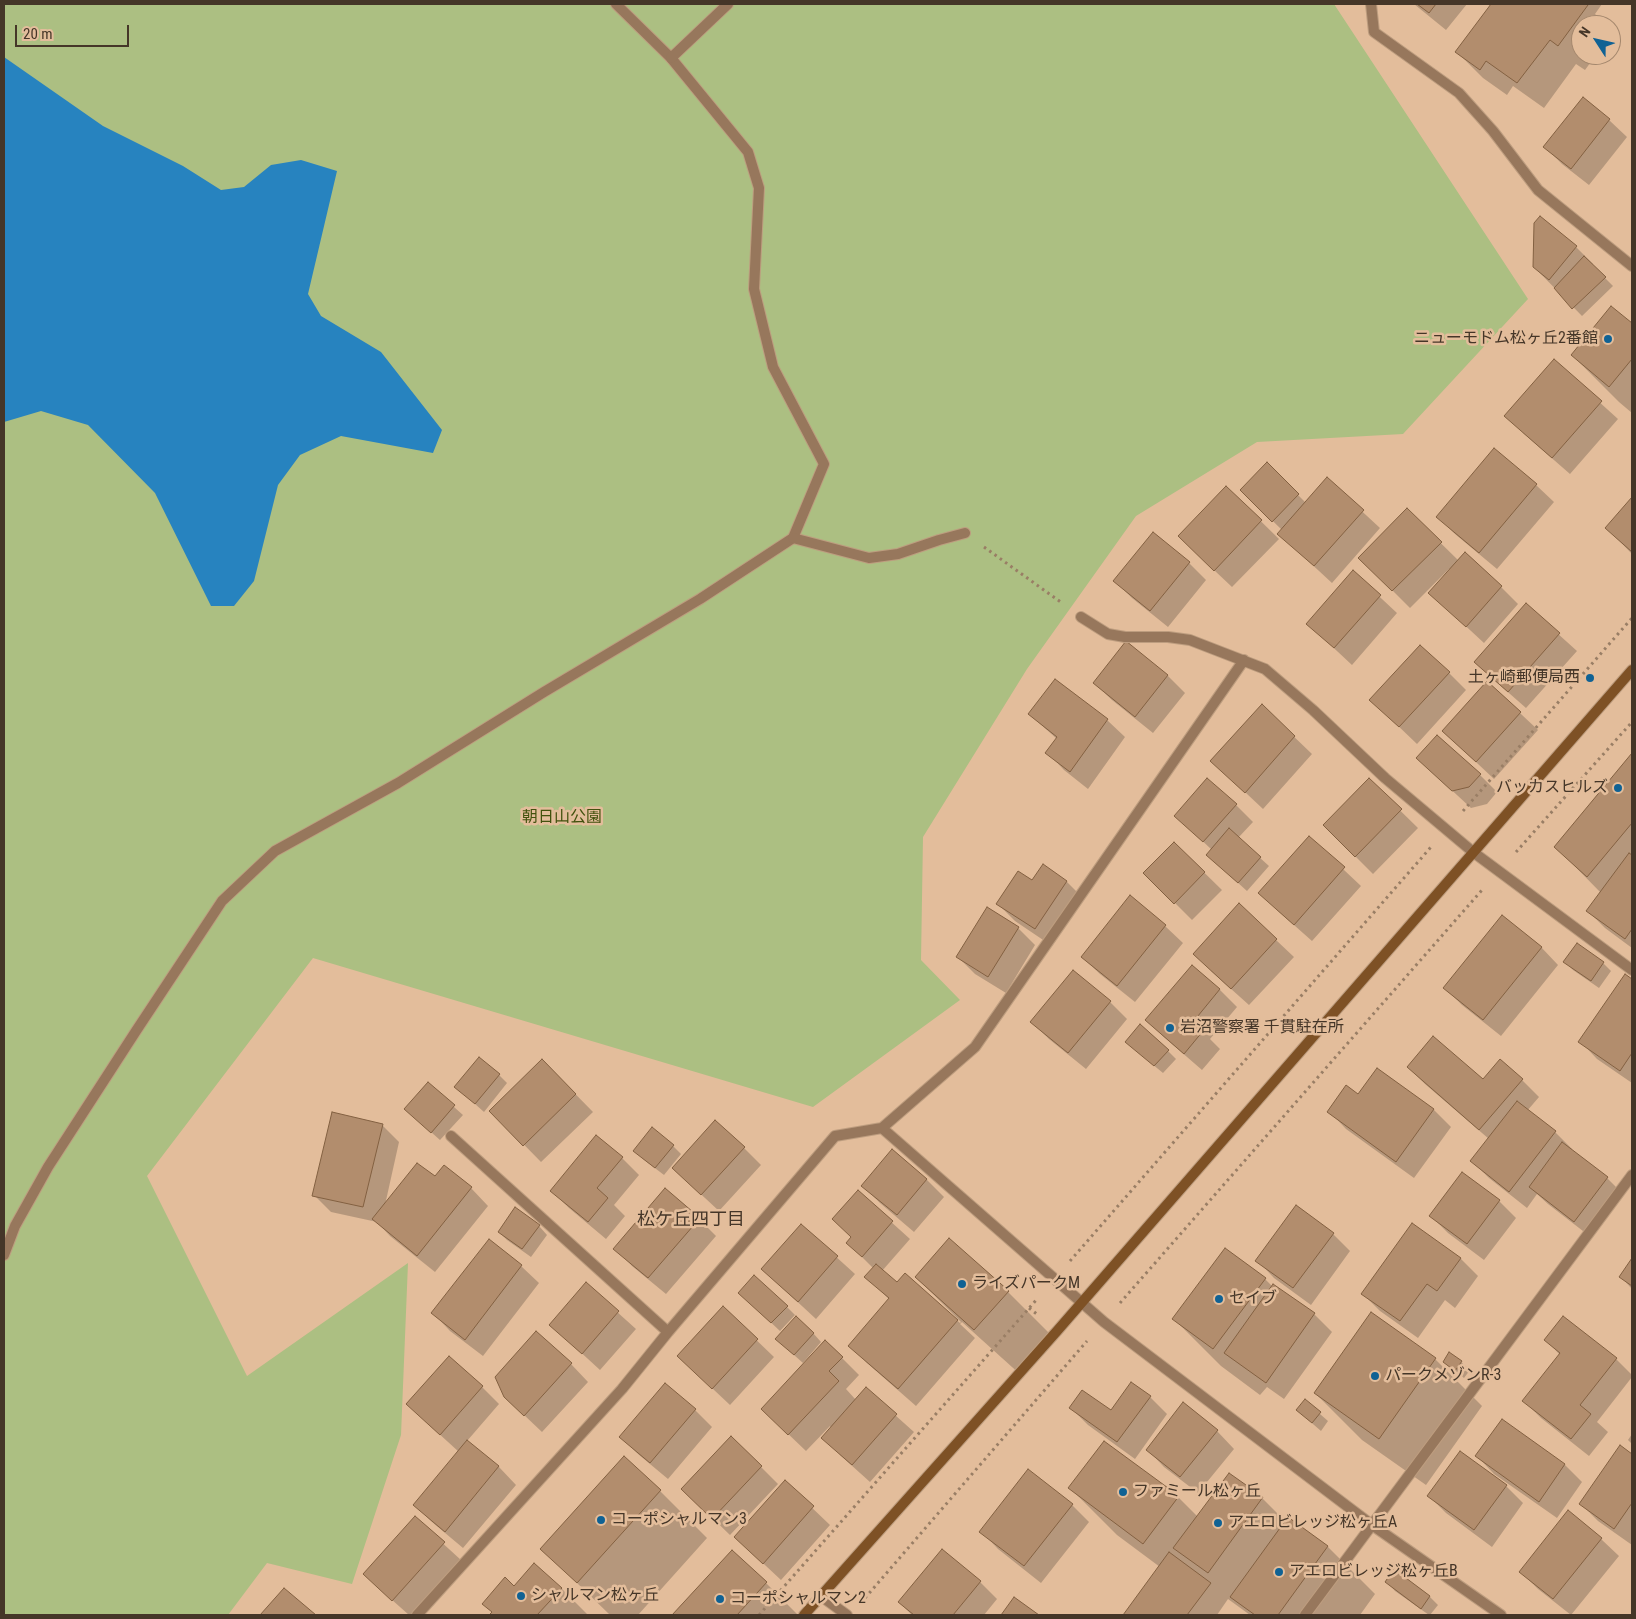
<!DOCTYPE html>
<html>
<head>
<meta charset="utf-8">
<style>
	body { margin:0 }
	#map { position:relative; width:1636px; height:1619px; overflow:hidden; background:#e3bd9b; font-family:"Roboto Condensed",sans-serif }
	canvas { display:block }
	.frame { position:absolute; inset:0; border:5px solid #453628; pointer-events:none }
	.north { position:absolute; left:1571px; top:15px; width:50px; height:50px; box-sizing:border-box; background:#e3bd9b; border:1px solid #a4876d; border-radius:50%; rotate:305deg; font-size:14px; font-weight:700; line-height:20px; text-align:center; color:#453628 }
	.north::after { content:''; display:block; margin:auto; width:18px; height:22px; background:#106294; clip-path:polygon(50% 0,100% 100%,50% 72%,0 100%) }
	.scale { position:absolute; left:15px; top:25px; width:114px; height:22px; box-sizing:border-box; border:2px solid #453628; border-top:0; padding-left:6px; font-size:15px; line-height:18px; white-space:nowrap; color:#453628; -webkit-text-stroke:4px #e3bd9b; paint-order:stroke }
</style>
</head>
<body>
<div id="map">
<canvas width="1636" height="1619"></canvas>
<div class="frame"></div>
<div class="north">N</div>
<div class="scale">20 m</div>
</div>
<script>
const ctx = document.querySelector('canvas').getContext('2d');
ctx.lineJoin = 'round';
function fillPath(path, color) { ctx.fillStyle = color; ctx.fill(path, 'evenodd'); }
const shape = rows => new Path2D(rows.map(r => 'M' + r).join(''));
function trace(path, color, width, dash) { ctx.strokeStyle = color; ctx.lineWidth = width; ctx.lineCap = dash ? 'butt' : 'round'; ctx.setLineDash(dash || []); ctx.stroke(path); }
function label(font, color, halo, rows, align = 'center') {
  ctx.font = font + ' "Roboto Condensed","Noto Sans JP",sans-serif'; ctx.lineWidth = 5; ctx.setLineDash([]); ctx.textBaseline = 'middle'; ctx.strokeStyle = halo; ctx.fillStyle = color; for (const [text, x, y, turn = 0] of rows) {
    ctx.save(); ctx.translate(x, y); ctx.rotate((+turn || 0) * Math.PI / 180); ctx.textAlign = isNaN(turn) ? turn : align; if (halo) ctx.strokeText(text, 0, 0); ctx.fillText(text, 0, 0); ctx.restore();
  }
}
fillPath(shape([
	[4,4,1334,4,1528,299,1403,434,1257,442,1136,516,1027,669,923,837,921,960,960,1000,813,1107,313,958,147,1176,247,1376,408,1263,401,1435,352,1584,267,1563,228,1615,4,1615]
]), '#acbf82');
fillPath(shape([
	[4,57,103,126,183,166,221,190,244,187,271,165,301,160,337,171,308,294,321,316,381,352,442,430,433,453,341,436,300,455,278,485,254,581,234,606,211,606,155,493,88,425,41,411,4,422]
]), '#2783bf');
fillPath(shape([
	[1414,4,1467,4,1446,30],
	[1492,4,1602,4,1595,14,1606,25,1581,25,1581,55,1596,55,1585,70,1576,64,1544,108,1513,86,1507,95,1483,78,1457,52],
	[1609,120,1627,137,1589,185,1562,164,1544,146],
	[1576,247,1593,264,1592,265,1613,286,1582,316,1534,267],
	[1611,307,1632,325,1632,413,1619,402,1572,355],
	[1554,361,1618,419,1570,474,1523,433],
	[1267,464,1306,503,1327,479,1380,528,1332,583,1279,534,1282,530,1241,490],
	[1536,485,1554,502,1497,569,1455,534,1438,517],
	[1226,487,1279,539,1232,587,1197,554],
	[1632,499,1632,554,1607,528],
	[1407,510,1459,561,1501,587,1518,604,1484,643,1430,593,1450,571,1449,569,1410,608,1360,558],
	[1189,563,1206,580,1168,627,1132,598,1115,581],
	[1353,572,1397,613,1352,665,1308,624],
	[1526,605,1577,651,1526,708,1493,679],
	[1449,673,1466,690,1417,744,1371,700],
	[1168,676,1185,693,1153,733,1112,700,1094,683],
	[1487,682,1538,730,1494,779,1443,731],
	[1262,706,1312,754,1263,809,1212,761],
	[1029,714,1107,720,1125,737,1088,789,1064,770,1047,752,1057,739],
	[1632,755,1632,948,1605,928,1588,911,1601,893,1556,847],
	[1417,758,1480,775,1497,792,1487,804,1471,808],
	[1369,780,1418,828,1373,874,1324,825],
	[1236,805,1253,822,1238,838,1269,866,1247,891,1207,855,1212,850,1176,816],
	[1309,837,1361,886,1312,941,1277,910],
	[1174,843,1222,890,1192,920,1145,873],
	[1043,866,1067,882,1084,899,1052,946,1015,921,998,904,1033,882],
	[1130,897,1165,926,1183,943,1135,1002,1100,974,1082,957],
	[1239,905,1294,957,1249,1005,1211,971],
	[1018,928,1035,945,1006,993,975,974,958,957],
	[1541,947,1558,965,1501,1036,1462,1005,1445,988],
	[1565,962,1603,963,1611,971,1599,988,1573,970],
	[1192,967,1220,990,1237,1007,1210,1039,1220,1049,1202,1070,1164,1037,1146,1020],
	[1625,976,1632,981,1632,1083,1597,1059,1580,1041],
	[1110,1002,1127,1019,1086,1069,1049,1039,1032,1022],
	[1135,1050,1168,1051,1176,1059,1163,1073],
	[542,1060,593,1112,541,1162,491,1111],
	[1408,1067,1483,1080,1522,1080,1539,1097,1527,1111,1555,1132,1572,1149,1571,1151,1607,1178,1624,1195,1592,1238,1548,1204,1537,1194,1527,1208,1489,1178,1472,1161,1489,1139,1425,1084],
	[1378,1070,1434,1110,1451,1127,1414,1178,1346,1129,1329,1111,1358,1096],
	[499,1075,507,1083,484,1112,456,1087],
	[428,1084,463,1115,440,1140,414,1117],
	[382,1125,399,1142,385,1205,435,1178,444,1166,471,1188,488,1206,435,1272,390,1236,377,1222,331,1212,314,1195],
	[673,1146,681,1154,664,1175,643,1159],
	[744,1148,761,1165,719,1211,691,1185],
	[892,1151,927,1180,944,1197,914,1232,880,1203,863,1186],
	[622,1158,639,1175,614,1205,625,1216,606,1239,569,1208,552,1191],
	[858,1192,910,1239,882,1271,897,1284,905,1275,960,1323,961,1322,916,1277,949,1240,1008,1292,1055,1339,1022,1376,962,1322,960,1324,975,1338,916,1406,867,1363,850,1345,889,1299,866,1277,873,1268,848,1243,852,1238],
	[1499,1201,1516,1218,1484,1260,1448,1233,1431,1216],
	[699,1219,716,1236,666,1294,632,1266,615,1248],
	[801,1225,855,1274,816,1319,762,1269],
	[1412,1225,1461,1259,1478,1276,1455,1308,1445,1300,1418,1338,1380,1311,1363,1294],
	[539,1226,547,1235,531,1257,507,1240,499,1232],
	[1333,1234,1350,1251,1311,1305,1274,1278,1257,1260],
	[489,1241,521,1266,539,1283,483,1356,450,1331,433,1313],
	[1632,1260,1632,1289,1621,1277],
	[1265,1279,1272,1286,1273,1285,1314,1314,1332,1332,1284,1399,1267,1387,1260,1395,1221,1366,1174,1319],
	[586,1284,636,1329,600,1370,551,1325],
	[748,1301,787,1307,795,1315,780,1331],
	[723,1308,774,1357,730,1405,696,1373],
	[1371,1314,1435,1359,1482,1406,1426,1485,1362,1440,1315,1393],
	[813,1333,821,1342,803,1363,785,1347],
	[1546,1340,1616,1359,1632,1375,1632,1377,1597,1422,1608,1432,1589,1456,1541,1418,1524,1401,1560,1355],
	[842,1358,859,1375,846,1389,856,1400,866,1389,914,1432,870,1482,840,1455,830,1426,806,1451,762,1409],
	[1444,1362,1461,1362,1470,1370,1464,1378],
	[571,1364,588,1382,542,1432,523,1414],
	[482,1387,499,1404,467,1441,499,1467,516,1485,463,1548,432,1522,415,1505,459,1452,425,1421],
	[1150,1397,1167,1414,1135,1459,1088,1425,1071,1408,1111,1412],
	[1305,1401,1328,1421,1321,1431,1306,1418],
	[695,1410,712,1427,668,1479,638,1454,621,1437],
	[1502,1421,1565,1465,1582,1482,1557,1518,1494,1474,1477,1456],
	[1217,1431,1234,1449,1198,1493,1164,1467,1147,1449],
	[1632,1434,1632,1444,1628,1440],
	[1621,1447,1632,1455,1632,1545,1598,1521,1580,1503],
	[761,1467,778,1484,730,1535,700,1506],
	[1229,1474,1262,1498,1286,1522,1288,1519,1328,1547,1375,1594,1360,1615,1250,1615,1228,1599,1217,1615,1125,1615,1160,1567,1117,1535,1070,1488,1178,1497,1198,1517],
	[785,1482,830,1525,781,1580,735,1537],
	[1506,1486,1523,1503,1492,1547,1446,1513,1429,1496],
	[660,1491,707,1538,638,1615,610,1615,542,1549],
	[1072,1505,1089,1522,1041,1583,998,1549,981,1531],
	[415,1518,461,1560,412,1615,409,1615,382,1591],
	[1601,1539,1619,1556,1571,1615,1538,1589,1521,1572],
	[732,1552,766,1583,798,1615,674,1615],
	[980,1582,997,1599,984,1615,912,1615,899,1602],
	[1387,1582,1429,1596,1438,1605,1430,1615,1429,1615,1395,1591],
	[514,1587,561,1588,588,1615,491,1615,493,1613,483,1604],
	[284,1590,314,1615,262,1615]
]), '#0003');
const building = shape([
	[1417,4,1436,4,1429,13,1417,4],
	[1491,4,1586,4,1588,5,1558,46,1550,40,1517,83,1486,61,1480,70,1455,52,1491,4],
	[1583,97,1610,119,1571,169,1543,147,1583,97],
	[1540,216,1577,246,1549,280,1533,267,1534,223,1540,216],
	[1584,256,1606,277,1572,309,1554,288,1584,256],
	[1611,306,1632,323,1632,359,1609,387,1571,355,1611,306],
	[1554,359,1602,401,1552,458,1504,416,1554,359],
	[1494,448,1537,484,1479,553,1436,517,1494,448],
	[1267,462,1299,494,1272,522,1240,490,1267,462],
	[1327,477,1364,510,1314,566,1277,534,1327,477],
	[1226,486,1262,520,1214,571,1178,536,1226,486],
	[1632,497,1632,552,1605,528,1632,497],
	[1407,508,1442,542,1392,591,1358,558,1407,508],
	[1153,532,1190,562,1150,611,1113,581,1153,532],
	[1465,552,1502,586,1466,627,1428,593,1465,552],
	[1353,570,1381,595,1334,648,1306,624,1353,570],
	[1526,603,1560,633,1508,692,1474,662,1526,603],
	[1126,641,1168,675,1135,717,1093,683,1126,641],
	[1420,645,1450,672,1399,727,1369,700,1420,645],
	[1055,679,1108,719,1070,772,1045,753,1057,737,1028,714,1055,679],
	[1487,681,1521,712,1476,762,1442,731,1487,681],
	[1262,704,1295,736,1245,793,1210,761,1262,704],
	[1437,735,1481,774,1469,787,1452,791,1416,758,1437,735],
	[1632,753,1632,823,1587,877,1554,847,1632,753],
	[1207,778,1237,804,1203,842,1174,816,1207,778],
	[1369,778,1402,809,1355,857,1323,825,1369,778],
	[1229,828,1261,857,1238,883,1206,855,1229,828],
	[1309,836,1345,867,1294,925,1258,893,1309,836],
	[1174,842,1205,872,1174,904,1143,873,1174,842],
	[1629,853,1632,855,1632,929,1625,939,1586,911,1629,853],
	[1043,864,1067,881,1035,929,996,904,1018,871,1032,880,1043,864],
	[1130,895,1166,925,1117,986,1081,957,1130,895],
	[1239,903,1277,939,1231,989,1193,954,1239,903],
	[987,907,1019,927,988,977,956,957,987,907],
	[1502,915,1542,947,1483,1020,1443,988,1502,915],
	[1577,943,1604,962,1591,981,1563,962,1577,943],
	[1192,965,1220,989,1193,1022,1203,1031,1184,1054,1145,1020,1192,965],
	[1073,970,1111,1001,1068,1053,1030,1022,1073,970],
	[1625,974,1632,979,1632,1053,1620,1071,1578,1042,1625,974],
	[1140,1024,1169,1050,1154,1066,1125,1042,1140,1024],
	[1433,1036,1483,1079,1500,1059,1523,1079,1479,1130,1407,1067,1433,1036],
	[479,1057,500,1074,475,1104,454,1087,479,1057],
	[542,1059,576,1094,523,1146,489,1111,542,1059],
	[1377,1068,1434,1109,1396,1162,1327,1112,1346,1085,1358,1094,1377,1068],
	[428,1082,455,1105,431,1133,404,1109,428,1082],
	[1517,1101,1556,1131,1509,1192,1470,1161,1517,1101],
	[332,1112,383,1124,363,1207,312,1196,332,1112],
	[715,1120,745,1147,701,1195,672,1168,715,1120],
	[652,1127,674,1145,655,1168,633,1151,652,1127],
	[596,1135,623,1157,597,1188,608,1198,588,1222,550,1191,596,1135],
	[1562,1142,1608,1177,1574,1222,1529,1187,1562,1142],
	[892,1149,927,1179,897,1215,861,1186,892,1149],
	[417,1163,435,1176,444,1165,472,1187,417,1256,372,1219,417,1163],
	[1462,1172,1500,1200,1467,1244,1429,1216,1462,1172],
	[665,1188,700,1218,648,1278,613,1249,665,1188],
	[858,1190,893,1221,862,1257,846,1243,851,1237,832,1219,858,1190],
	[1296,1205,1334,1233,1293,1288,1255,1261,1296,1205],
	[515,1207,540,1225,522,1249,498,1232,515,1207],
	[1412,1223,1461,1258,1437,1291,1427,1284,1400,1321,1361,1294,1412,1223],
	[801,1224,838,1256,798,1302,761,1269,801,1224],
	[949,1238,1009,1291,974,1330,915,1277,949,1238],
	[489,1239,522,1265,465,1340,431,1313,489,1239],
	[1225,1248,1266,1278,1213,1349,1172,1319,1225,1248],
	[1632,1258,1632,1286,1619,1277,1632,1258],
	[876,1264,897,1282,905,1273,958,1320,898,1389,848,1346,889,1298,864,1277,876,1264],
	[754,1275,788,1306,771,1323,738,1293,754,1275],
	[586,1282,619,1311,582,1354,549,1325,586,1282],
	[1273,1284,1315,1313,1266,1383,1224,1353,1273,1284],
	[723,1306,758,1339,712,1389,677,1356,723,1306],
	[1371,1312,1436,1358,1379,1439,1314,1393,1371,1312],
	[796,1316,814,1333,794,1355,775,1339,796,1316],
	[1563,1316,1617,1358,1580,1405,1591,1414,1571,1439,1522,1401,1560,1353,1544,1340,1563,1316],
	[536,1331,572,1363,524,1416,504,1397,495,1377,536,1331],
	[825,1340,843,1357,829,1371,839,1381,788,1435,761,1409,825,1340],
	[1449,1352,1462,1361,1455,1371,1443,1362,1449,1352],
	[449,1356,483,1386,440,1435,406,1404,449,1356],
	[1131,1382,1151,1396,1117,1442,1069,1408,1082,1390,1111,1410,1131,1382],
	[665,1383,696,1409,650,1463,619,1437,665,1383],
	[866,1387,897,1414,852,1465,821,1438,866,1387],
	[1305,1399,1321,1412,1312,1423,1296,1410,1305,1399],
	[1183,1402,1218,1430,1180,1477,1146,1450,1183,1402],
	[1502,1419,1565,1464,1539,1502,1475,1456,1502,1419],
	[731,1436,762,1466,712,1519,681,1489,731,1436],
	[467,1440,499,1466,445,1532,413,1505,467,1440],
	[1104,1441,1179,1496,1143,1544,1068,1488,1104,1441],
	[1620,1445,1632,1454,1632,1503,1614,1529,1579,1504,1620,1445],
	[1460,1451,1507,1485,1474,1530,1427,1496,1460,1451],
	[624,1456,661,1490,577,1583,540,1549,624,1456],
	[1028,1469,1073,1504,1024,1566,979,1532,1028,1469],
	[1229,1473,1263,1497,1208,1573,1173,1548,1229,1473],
	[785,1480,814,1506,763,1564,734,1537,785,1480],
	[1568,1510,1602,1538,1553,1599,1519,1572,1568,1510],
	[415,1516,445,1542,392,1601,363,1574,415,1516],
	[1288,1517,1328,1546,1278,1615,1255,1615,1230,1597,1288,1517],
	[942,1549,981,1581,953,1615,914,1615,898,1602,942,1549],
	[732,1550,767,1582,737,1615,672,1615,732,1550],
	[1169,1552,1211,1583,1187,1615,1123,1615,1169,1552],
	[534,1563,562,1588,537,1615,489,1615,492,1612,482,1604,505,1577,514,1586,534,1563],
	[1394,1569,1430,1596,1421,1609,1385,1582,1394,1569],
	[284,1588,316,1615,260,1615,284,1588],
	[1014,1597,1039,1615,1001,1615,1014,1597]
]);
fillPath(building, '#b28d6d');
trace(building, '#826041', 1);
const lane = shape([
	[4,1255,15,1226,48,1167,136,1031,222,901,275,851,398,783,544,692,700,599,793,538,824,464,773,367,754,289,759,188,748,152,671,58,616,4]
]);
const street = shape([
	[1371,4,1374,32,1459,93,1493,131,1538,190,1632,266],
	[671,58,728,4],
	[793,538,869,558,898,554,939,540,965,533],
	[1081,617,1108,634,1125,637,1168,637,1190,640,1265,669,1313,710,1385,778,1473,852,1632,970],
	[882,1128,1104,1322,1372,1525,1501,1615],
	[451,1136,668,1332],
	[821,1596,847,1615],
	[417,1615,622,1389,668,1332,835,1136,882,1128,975,1047,1244,660],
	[1305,1615,1632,1175]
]);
const secondary = shape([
	[804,1615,1057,1331,1632,670]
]);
trace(lane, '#bd9d7f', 12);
trace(street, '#bd9d7f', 12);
trace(secondary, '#bd9d7f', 12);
trace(shape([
	[984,547,1062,603],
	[1463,811,1632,618],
	[1516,852,1632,722],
	[1070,1261,1431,847],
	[1120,1303,1482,890],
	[1029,1308,1038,1315],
	[865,1598,1087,1341],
	[759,1615,1038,1298]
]), '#997e65', 3, [2.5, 4]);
trace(lane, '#97775c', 10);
trace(street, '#97775c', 10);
trace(secondary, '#7e5125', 10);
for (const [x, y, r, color] of [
	[1608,339,5,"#106294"],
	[1590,678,5,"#106294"],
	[1618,788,5,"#106294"],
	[1170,1028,5,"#106294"],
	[962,1284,5,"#106294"],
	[1219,1299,5,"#106294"],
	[1375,1376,5,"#106294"],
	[1123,1492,5,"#106294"],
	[601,1520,5,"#106294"],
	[1218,1523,5,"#106294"],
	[1279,1572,5,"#106294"],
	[521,1596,5,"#106294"],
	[720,1599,5,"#106294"]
]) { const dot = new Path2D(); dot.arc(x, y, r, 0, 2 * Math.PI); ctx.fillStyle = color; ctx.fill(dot); trace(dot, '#e3bd9b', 2); }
label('16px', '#453628', '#e3bd9b', [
	["ニューモドム松ヶ丘2番館",1598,339,"right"],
	["土ヶ崎郵便局西",1580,678,"right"],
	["バッカスヒルズ",1608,788,"right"],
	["岩沼警察署 千貫駐在所",1180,1028],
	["ライズパークM",972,1284],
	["セイブ",1229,1299],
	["パークメゾンR-3",1385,1376],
	["ファミール松ヶ丘",1133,1492],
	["コーポシャルマン3",611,1520],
	["アエロビレッジ松ヶ丘A",1228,1523],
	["アエロビレッジ松ヶ丘B",1289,1572],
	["シャルマン松ヶ丘",531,1596],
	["コーポシャルマン2",730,1599]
], 'left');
label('16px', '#42520e', '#e3bd9b', [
	["朝日山公園",562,818]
]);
label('18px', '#453628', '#e3bd9b', [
	["松ケ丘四丁目",691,1220]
]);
</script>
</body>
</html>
